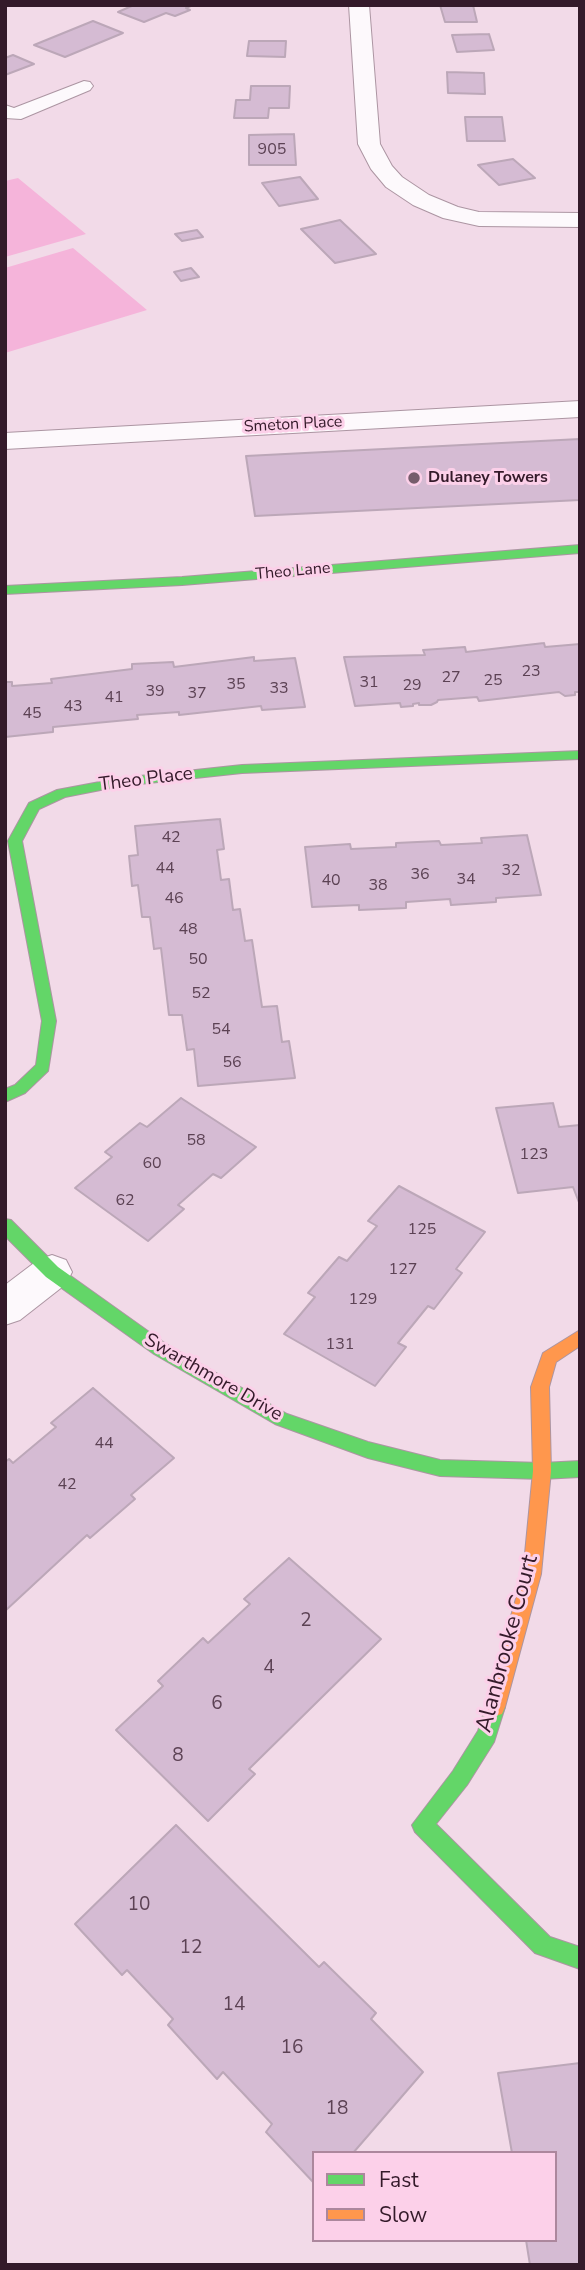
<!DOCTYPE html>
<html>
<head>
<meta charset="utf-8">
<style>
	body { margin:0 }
	#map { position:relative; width:585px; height:2270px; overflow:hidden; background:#f2dae8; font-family:"Nunito Sans",sans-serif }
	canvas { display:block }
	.frame { position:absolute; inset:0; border:7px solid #341a2a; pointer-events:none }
	.legend { position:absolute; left:312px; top:2151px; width:245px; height:91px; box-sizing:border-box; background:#fcd0e9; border:2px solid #ac879d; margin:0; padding:9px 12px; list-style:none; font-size:21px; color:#341a2a }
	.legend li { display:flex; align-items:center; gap:14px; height:35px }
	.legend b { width:35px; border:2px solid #ac879d }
</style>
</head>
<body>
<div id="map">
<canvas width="585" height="2270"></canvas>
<div class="frame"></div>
<ul class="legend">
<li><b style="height:9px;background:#63d668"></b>Fast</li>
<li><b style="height:9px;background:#ff974d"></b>Slow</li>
</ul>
</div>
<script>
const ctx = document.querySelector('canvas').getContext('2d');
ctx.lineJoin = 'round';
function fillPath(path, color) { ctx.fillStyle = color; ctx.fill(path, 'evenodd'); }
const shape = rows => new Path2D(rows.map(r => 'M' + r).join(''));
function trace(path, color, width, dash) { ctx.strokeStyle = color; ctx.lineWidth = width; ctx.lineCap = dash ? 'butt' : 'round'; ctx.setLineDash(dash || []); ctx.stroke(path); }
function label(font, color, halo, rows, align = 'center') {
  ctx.font = font + ' "Nunito Sans",sans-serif'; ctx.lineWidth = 6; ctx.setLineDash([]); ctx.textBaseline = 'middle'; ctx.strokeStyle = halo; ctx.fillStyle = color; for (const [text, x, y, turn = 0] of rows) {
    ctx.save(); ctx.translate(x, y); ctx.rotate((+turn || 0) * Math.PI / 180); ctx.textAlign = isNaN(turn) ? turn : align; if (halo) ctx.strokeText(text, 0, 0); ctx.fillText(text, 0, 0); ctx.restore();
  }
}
fillPath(shape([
	[18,178,86,234,5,257,5,181],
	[73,248,147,310,5,353,5,268]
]), '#f5b4da');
const building = shape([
	[134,5,193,5,186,8,190,10,175,16,166,13,144,22,118,12,134,5],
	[440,5,473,5,477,22,445,22,440,5],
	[93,21,123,33,65,57,34,45,93,21],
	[489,34,494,50,457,52,452,35,489,34],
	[249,41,286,41,285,57,247,56,249,41],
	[13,55,34,64,5,75,5,58,13,55],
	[447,72,484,73,485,94,448,93,447,72],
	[251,86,290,86,289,108,269,108,268,118,234,118,236,100,250,100,251,86],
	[465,117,502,117,505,141,467,141,465,117],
	[294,134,296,165,249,165,249,135,294,134],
	[513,159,535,178,499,185,478,165,513,159],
	[300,177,318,199,279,206,262,183,300,177],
	[340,220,376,254,335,263,301,229,340,220],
	[197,230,203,237,182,241,175,234,197,230],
	[191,268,199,277,181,281,174,272,191,268],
	[580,439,580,500,255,516,246,456,580,439],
	[544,643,545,647,580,644,580,692,575,692,575,695,565,696,559,692,479,701,477,697,438,700,437,702,431,705,419,705,419,703,413,704,413,706,401,707,400,703,355,706,344,657,425,655,423,650,465,647,466,652,544,643],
	[254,657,254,661,295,658,305,707,262,710,261,706,179,715,179,712,137,715,138,719,53,727,53,732,5,737,5,682,12,682,12,686,52,683,51,679,132,669,132,664,173,662,174,667,254,657],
	[220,819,224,849,217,850,221,880,229,879,233,910,240,909,245,941,252,940,262,1007,277,1006,282,1042,289,1041,295,1078,198,1086,194,1049,187,1050,182,1015,169,1015,161,948,154,949,150,917,142,917,138,885,132,886,129,856,138,855,135,826,220,819],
	[527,835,541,895,496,898,496,902,451,905,450,899,406,902,406,908,359,910,359,905,312,907,305,847,350,844,351,849,396,847,396,843,439,841,441,845,482,843,481,838,527,835],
	[181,1098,256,1147,221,1178,213,1174,178,1205,184,1209,148,1241,75,1188,112,1157,105,1152,140,1123,147,1127,181,1098],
	[553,1103,559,1127,580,1125,580,1205,573,1187,518,1193,496,1108,553,1103],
	[399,1186,485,1232,456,1269,462,1273,434,1309,428,1306,398,1343,406,1347,375,1386,284,1334,315,1297,308,1293,339,1257,347,1261,377,1226,368,1221,399,1186],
	[93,1388,174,1458,131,1495,135,1499,90,1538,87,1535,5,1611,5,1462,9,1459,13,1463,56,1427,51,1423,93,1388],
	[289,1558,381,1639,249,1769,255,1774,208,1821,116,1730,163,1686,158,1681,203,1638,208,1643,250,1604,244,1599,289,1558],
	[176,1825,319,1967,324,1962,376,2013,371,2019,423,2072,353,2153,314,2153,314,2183,266,2132,272,2124,223,2072,217,2079,168,2025,173,2019,127,1970,122,1975,75,1924,176,1825],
	[580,2063,580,2265,530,2265,526,2240,555,2240,555,2153,512,2153,498,2073,580,2063]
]);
fillPath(building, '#d5bbd3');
trace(building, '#bca7b8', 2);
const lane = shape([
	[84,81,90,82,93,86,90,90,21,119,5,118,5,105,14,108,84,81]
]);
const street = shape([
	[349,5,369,5,380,144,392,166,402,177,429,195,458,207,479,212,580,213,580,227,479,226,443,218,413,205,386,187,371,169,358,144,349,5],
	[580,401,580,417,5,449,5,433,580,401],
	[52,1255,66,1260,72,1272,66,1284,20,1320,5,1325,5,1285,38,1260,52,1255]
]);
const fast = shape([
	[580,545,580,553,182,585,5,594,5,586,182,577,580,545],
	[580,751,580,759,242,773,121,786,65,797,39,809,22,841,56,1021,48,1071,25,1093,5,1102,5,1089,15,1085,36,1065,42,1021,8,841,29,803,57,790,121,778,242,765,580,751],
	[5,1219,11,1220,58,1267,166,1344,287,1414,368,1442,440,1460,542,1463,580,1461,580,1477,542,1479,440,1476,368,1458,275,1424,154,1354,46,1277,5,1236,5,1219],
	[495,1698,502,1700,505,1707,494,1742,467,1785,436,1824,550,1937,580,1947,580,1969,535,1953,415,1832,412,1825,453,1771,478,1731,488,1700,495,1698]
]);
const slow = shape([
	[580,1330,580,1346,556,1362,549,1387,551,1471,541,1574,505,1707,502,1714,495,1716,488,1714,485,1707,523,1574,533,1471,531,1387,543,1353,580,1330]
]);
trace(lane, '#ac95a2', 2);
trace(street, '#ac95a2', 2);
trace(fast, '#ac95a2', 2);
trace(slow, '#ac95a2', 2);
fillPath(lane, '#fdf9fc');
fillPath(street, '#fdf9fc');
fillPath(fast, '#63d668');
fillPath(slow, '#ff974d');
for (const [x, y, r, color] of [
	[414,478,7,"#765d6c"]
]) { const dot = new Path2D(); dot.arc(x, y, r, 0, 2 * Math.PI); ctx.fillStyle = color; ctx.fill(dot); trace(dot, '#fcd0e9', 2.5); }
label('16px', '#5c4254', null, [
	["905",272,150],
	["23",531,672],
	["27",451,678],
	["25",493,681],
	["31",369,683],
	["35",236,685],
	["29",412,686],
	["33",279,689],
	["39",155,692],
	["37",197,694],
	["41",114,698],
	["43",73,707],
	["45",32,714],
	["42",171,838],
	["44",165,869],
	["32",511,871],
	["36",420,875],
	["34",466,880],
	["40",331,881],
	["38",378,886],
	["46",174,899],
	["48",188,930],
	["50",198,960],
	["52",201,994],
	["54",221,1030],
	["56",232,1063],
	["58",196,1141],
	["123",534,1155],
	["60",152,1164],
	["62",125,1201],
	["125",422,1230],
	["127",403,1270],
	["129",363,1300],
	["131",340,1345],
	["44",104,1444],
	["42",67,1485]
]);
label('16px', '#341a2a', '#fcd0e9', [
	["Smeton Place",293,425,-3],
	["Theo Lane",293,572,-5]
]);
label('bold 16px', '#341a2a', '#fcd0e9', [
	["Dulaney Towers",428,478]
], 'left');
label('19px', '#341a2a', '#fcd0e9', [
	["Theo Place",146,780,-7],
	["Swarthmore Drive",213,1378,30]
]);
label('19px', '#5c4254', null, [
	["2",306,1621],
	["4",269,1668],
	["6",217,1704],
	["8",178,1756],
	["10",139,1905],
	["12",191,1948],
	["14",234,2005],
	["16",292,2048],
	["18",337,2109]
]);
label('23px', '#341a2a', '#fcd0e9', [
	["Alanbrooke Court",508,1644,-75]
]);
</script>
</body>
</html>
